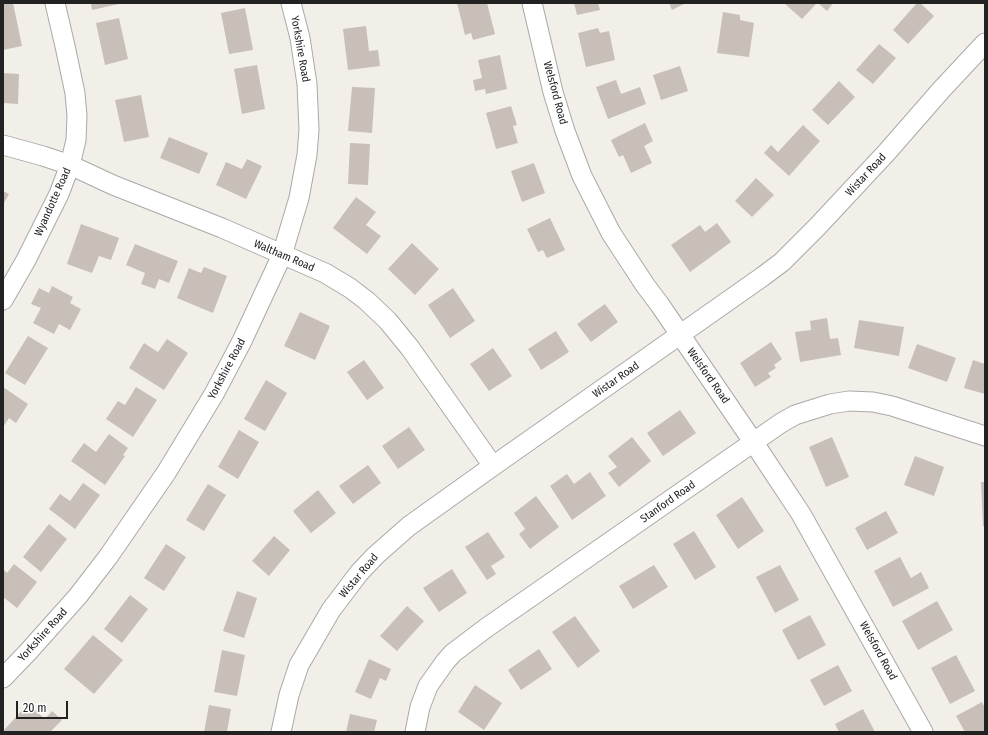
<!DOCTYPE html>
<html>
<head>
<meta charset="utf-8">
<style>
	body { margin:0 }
	#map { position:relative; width:988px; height:735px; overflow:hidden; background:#f2efe9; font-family:"Fira Sans Condensed",sans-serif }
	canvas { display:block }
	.frame { position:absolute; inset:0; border:4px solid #222; pointer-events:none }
	.scale { position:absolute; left:16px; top:701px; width:52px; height:18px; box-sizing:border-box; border:2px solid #222; border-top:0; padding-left:5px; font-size:12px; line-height:14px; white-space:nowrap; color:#222; -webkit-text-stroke:3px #fff; paint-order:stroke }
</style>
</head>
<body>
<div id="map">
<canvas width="988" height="735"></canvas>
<div class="frame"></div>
<div class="scale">20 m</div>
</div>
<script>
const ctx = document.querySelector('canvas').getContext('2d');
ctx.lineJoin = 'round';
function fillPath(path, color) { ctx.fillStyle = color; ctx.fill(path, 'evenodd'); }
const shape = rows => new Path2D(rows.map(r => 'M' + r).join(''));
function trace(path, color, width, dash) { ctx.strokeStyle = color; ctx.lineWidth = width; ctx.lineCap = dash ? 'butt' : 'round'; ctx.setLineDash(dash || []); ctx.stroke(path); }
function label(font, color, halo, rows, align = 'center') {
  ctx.font = font + ' "Fira Sans Condensed",sans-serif'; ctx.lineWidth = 3; ctx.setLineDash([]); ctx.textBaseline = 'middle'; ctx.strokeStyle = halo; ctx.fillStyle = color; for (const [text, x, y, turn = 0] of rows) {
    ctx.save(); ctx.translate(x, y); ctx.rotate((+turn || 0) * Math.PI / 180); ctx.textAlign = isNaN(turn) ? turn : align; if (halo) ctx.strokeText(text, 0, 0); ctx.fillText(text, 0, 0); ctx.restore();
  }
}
fillPath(shape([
	[9,3,13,3,22,46,3,50,3,4],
	[91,3,119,3,119,4,92,10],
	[457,3,487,3,495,34,473,40,471,33,465,35],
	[574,3,598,3,600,10,577,15],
	[669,3,686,3,672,10],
	[786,3,817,3,802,19,785,4],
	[818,3,833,3,827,11],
	[917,3,920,3,934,16,908,44,893,30],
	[245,8,253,50,229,54,221,13],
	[723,12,740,15,740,20,754,23,749,57,717,53],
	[119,18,128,59,105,65,96,23],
	[366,26,369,51,378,50,380,66,348,70,343,29],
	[598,28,600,33,609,31,615,60,586,67,578,33],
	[879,44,896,58,873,84,856,70],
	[500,55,507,89,486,94,485,89,475,91,473,80,482,78,478,60],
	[257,65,265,109,242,114,234,69],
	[680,66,688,91,661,100,653,75],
	[3,73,19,74,18,104,3,103],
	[616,80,621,94,640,87,646,104,608,119,596,87],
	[839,81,855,97,828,125,812,110],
	[352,87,375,88,372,133,348,131],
	[141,95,149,137,124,142,115,100],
	[511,106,517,125,513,126,518,143,496,149,486,113],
	[645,123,653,141,644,146,652,163,631,173,623,155,619,157,611,140],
	[803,125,820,141,789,176,764,153,771,145,778,152],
	[169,137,208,153,199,174,160,158],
	[350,143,370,144,368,185,348,184],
	[247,159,262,166,246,199,216,185,226,162,242,169],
	[534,163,545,193,522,202,511,171],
	[756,178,774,195,752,217,735,201],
	[3,191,9,194,3,205],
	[356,197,376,212,366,225,381,236,367,254,333,228],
	[550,218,565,250,547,258,543,250,538,252,527,229],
	[717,223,731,242,690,272,671,245,700,225,705,232],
	[81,224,119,238,111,260,99,256,92,273,67,264],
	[412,243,439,269,415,295,388,269],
	[135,244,178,261,169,283,159,279,155,289,141,284,145,273,126,265],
	[204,267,227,276,213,313,177,298,189,268,201,273],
	[52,286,73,297,70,303,81,309,70,330,59,324,54,334,33,323,41,308,31,304,39,288,49,293],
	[453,288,475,321,450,338,428,305],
	[605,304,618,322,591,342,577,324],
	[300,312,330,326,315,360,284,346],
	[827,318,830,339,838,338,841,355,800,362,795,332,811,330,810,321],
	[859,320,904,327,899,356,854,348],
	[556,331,569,352,541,370,528,349],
	[28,336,48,348,25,385,5,373],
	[167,339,188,353,164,390,129,368,144,343,158,352],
	[771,342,782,359,774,365,776,368,768,373,771,377,755,387,740,363],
	[917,344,956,358,947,382,908,368],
	[493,348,512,376,489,391,470,364],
	[364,360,384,388,367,400,347,372],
	[973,360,985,364,985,394,964,388],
	[266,380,287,393,265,431,244,419],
	[3,387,28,404,16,423,9,418,3,427],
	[136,387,157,400,133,437,106,419,118,401,125,405],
	[680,410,696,433,663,456,647,433],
	[409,427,425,450,398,469,382,446],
	[239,430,259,442,238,479,218,467],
	[109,434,128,448,123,455,125,456,105,485,71,461,84,443,96,452],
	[632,437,651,461,619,487,608,473,617,467,608,456],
	[832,437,849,477,826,487,809,447],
	[915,456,944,467,934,496,904,485],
	[368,465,381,483,353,504,339,486],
	[590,472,606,496,572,520,550,486,567,474,574,484],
	[981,482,985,482,985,526,983,526],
	[83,483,100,495,75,529,49,509,60,494,70,501],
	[208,484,226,495,204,531,186,520],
	[318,490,336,513,311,533,293,511],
	[536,496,559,527,530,549,519,534,525,529,514,513],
	[742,497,764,531,738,549,716,515],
	[886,511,898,533,867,550,855,528],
	[49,524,67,539,41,572,23,557],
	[694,531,716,567,695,580,673,544],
	[488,532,505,557,491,566,496,574,487,580,465,547],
	[274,536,290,550,269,576,252,561],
	[166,544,186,557,164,591,144,578],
	[900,557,911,578,921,572,929,588,893,607,874,571],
	[14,564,37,582,17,608,3,597,3,569,7,573],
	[654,565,668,587,633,609,619,586],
	[780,565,799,600,775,613,756,577],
	[452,569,467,593,439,612,423,588],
	[237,591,257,598,244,638,223,631],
	[130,595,148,609,122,643,104,629],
	[937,601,953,630,918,650,902,621],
	[407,606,424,621,397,651,380,636],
	[810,615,826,645,798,660,782,630],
	[575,616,600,651,578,668,552,632],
	[93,635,123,660,94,694,64,669],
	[539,649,552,669,521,690,508,670],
	[222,650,245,655,237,696,214,692],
	[956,655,975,691,950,704,931,668],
	[369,659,391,669,386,681,380,678,371,699,355,692],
	[838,665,852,691,824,706,810,680],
	[475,685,502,703,484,730,458,712],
	[982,702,985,708,985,732,965,732,956,716],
	[28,704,45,719,52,711,62,720,50,732,6,732,4,730],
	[209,705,231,709,227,732,204,732],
	[863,709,875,732,839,732,835,724],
	[350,714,377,720,374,732,367,731,367,732,346,732]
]), '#c7bfb8');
const minor = shape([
	[532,3,553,92,565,131,582,176,611,233,645,285,660,305,754,443,801,514,923,732],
	[3,145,43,156,70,165,113,185,222,228,325,273,350,288,367,301,388,321,410,348,493,466],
	[3,300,26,260,59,194,70,165,76,140,77,116,75,93,65,46,55,3],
	[3,678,28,652,78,596,108,557,166,473,214,394,242,341,282,255,299,198,307,155,309,130,307,84,300,38,291,3],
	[281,732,289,695,299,665,331,610,359,573,375,556,409,526,493,466,762,277,782,262,817,227,887,152,942,89,985,43],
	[415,732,420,707,428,686,445,662,453,653,486,628,781,423,795,415,830,404,849,401,873,402,892,406,985,436]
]);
trace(minor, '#a9a9a9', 21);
trace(minor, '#fff', 19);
label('11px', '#222', '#fff', [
	["Yorkshire Road",300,49,80],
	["Welsford Road",555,93,75],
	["Wistar Road",866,175,-47],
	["Wyandotte Road",53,202,-66],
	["Waltham Road",284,256,23],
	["Yorkshire Road",227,369,-62],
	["Welsford Road",708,376,55],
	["Wistar Road",616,380,-35],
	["Stanford Road",668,502,-35],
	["Wistar Road",359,576,-50],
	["Yorkshire Road",43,635,-48],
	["Welsford Road",878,651,61]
]);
</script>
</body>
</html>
